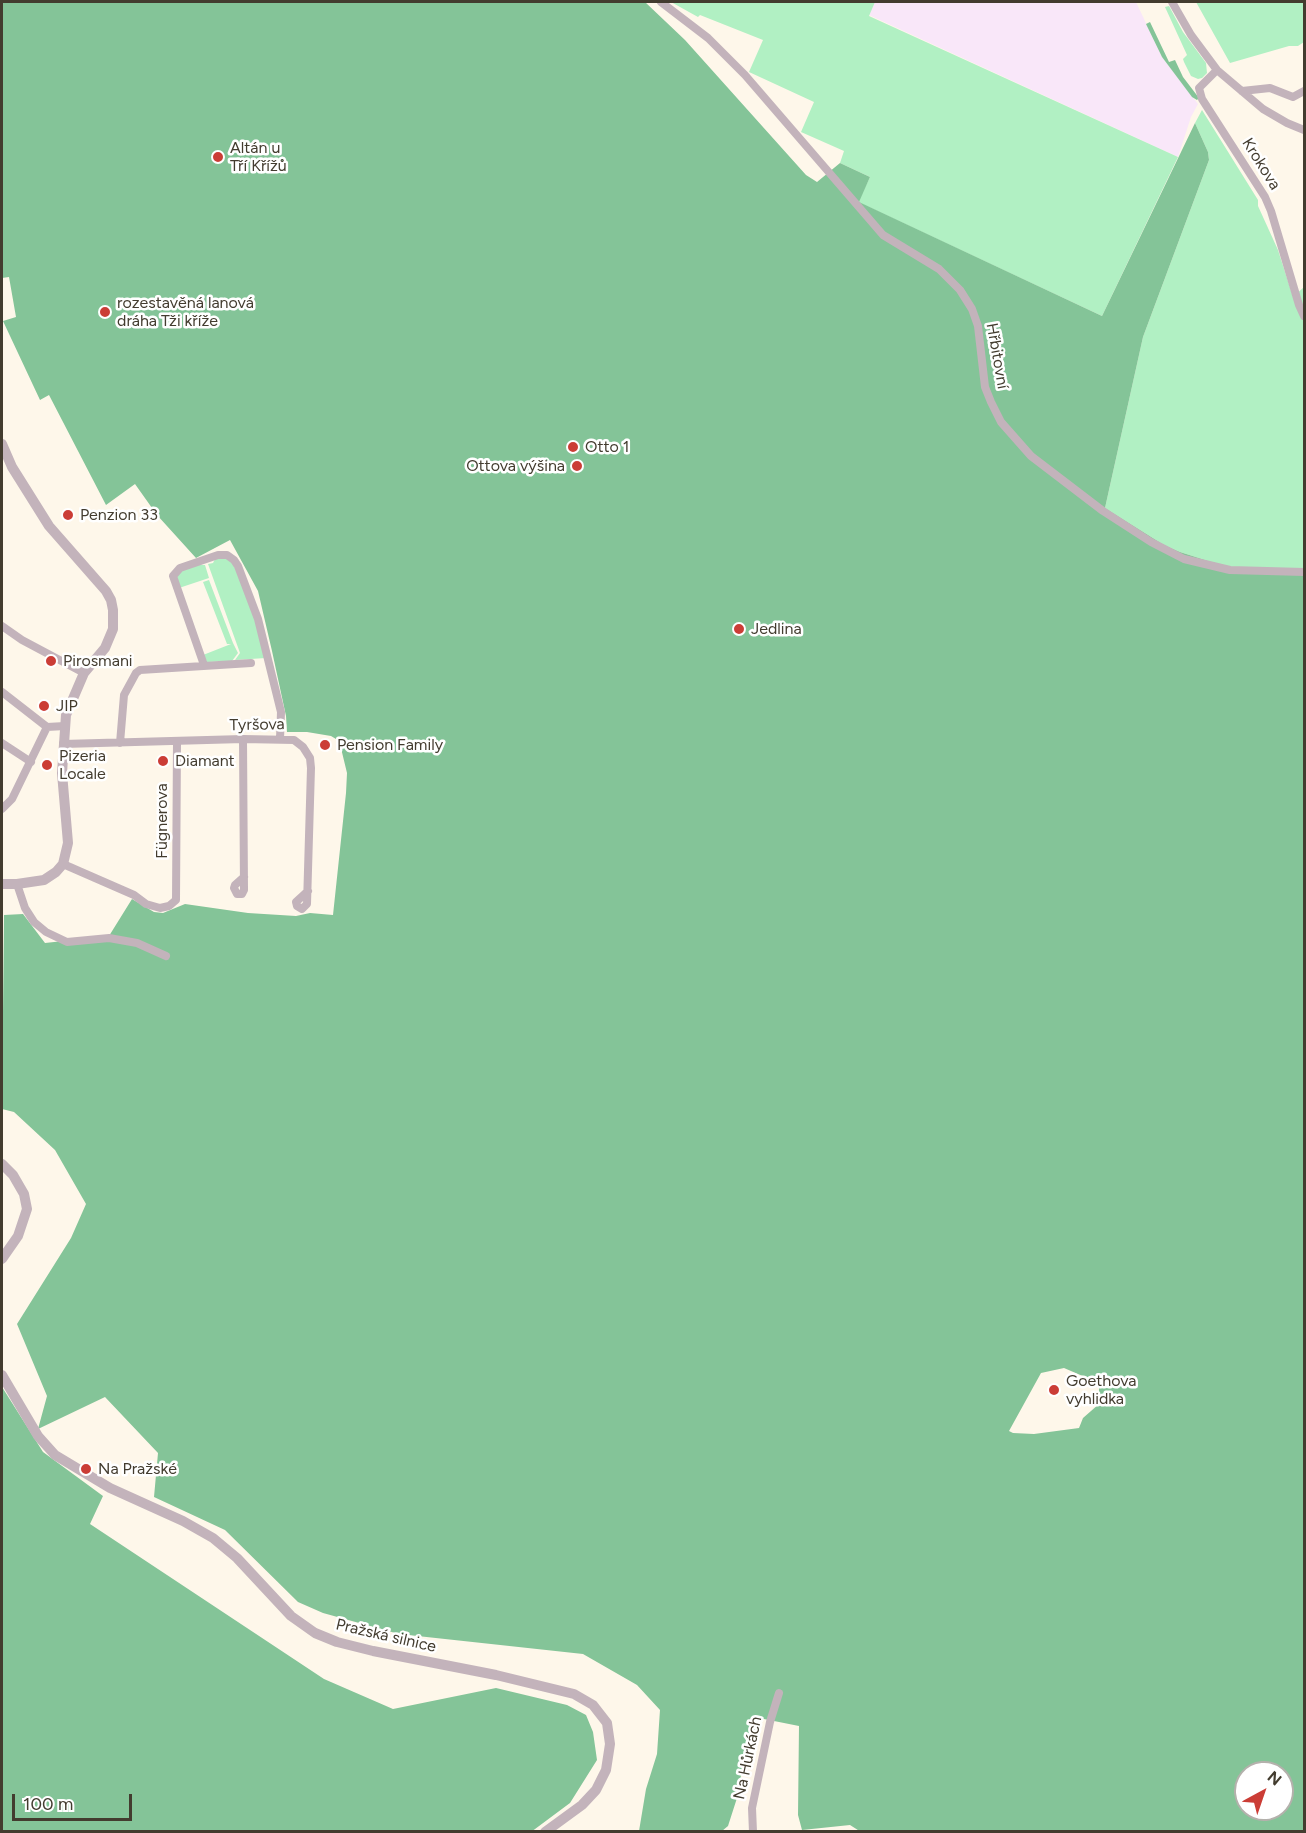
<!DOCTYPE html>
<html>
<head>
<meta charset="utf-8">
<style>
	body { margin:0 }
	#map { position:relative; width:1306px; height:1833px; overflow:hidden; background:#fef7ea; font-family:Figtree,sans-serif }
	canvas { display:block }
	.frame { position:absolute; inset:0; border:3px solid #433c2f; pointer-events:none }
	.north { position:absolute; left:1234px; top:1761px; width:60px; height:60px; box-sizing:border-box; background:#fff; border:2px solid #b4b1ac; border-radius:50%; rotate:40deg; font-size:16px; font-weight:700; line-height:24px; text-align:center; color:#433c2f }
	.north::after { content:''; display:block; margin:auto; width:21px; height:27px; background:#cb3d36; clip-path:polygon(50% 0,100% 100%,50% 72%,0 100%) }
	.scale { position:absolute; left:12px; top:1794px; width:120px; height:27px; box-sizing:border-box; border:3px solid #433c2f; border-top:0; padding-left:8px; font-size:18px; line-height:21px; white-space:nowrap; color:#433c2f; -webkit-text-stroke:4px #fff; paint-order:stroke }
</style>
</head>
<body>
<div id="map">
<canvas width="1306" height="1833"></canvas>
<div class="frame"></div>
<div class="north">N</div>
<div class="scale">100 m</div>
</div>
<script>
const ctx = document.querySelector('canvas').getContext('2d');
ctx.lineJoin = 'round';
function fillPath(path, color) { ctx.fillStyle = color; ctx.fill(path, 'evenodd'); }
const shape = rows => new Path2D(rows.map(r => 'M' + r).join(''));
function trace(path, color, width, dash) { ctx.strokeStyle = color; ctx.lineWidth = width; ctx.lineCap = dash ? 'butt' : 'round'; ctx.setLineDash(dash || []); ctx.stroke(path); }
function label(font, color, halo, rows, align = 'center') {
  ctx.font = font + ' Figtree,sans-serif'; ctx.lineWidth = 5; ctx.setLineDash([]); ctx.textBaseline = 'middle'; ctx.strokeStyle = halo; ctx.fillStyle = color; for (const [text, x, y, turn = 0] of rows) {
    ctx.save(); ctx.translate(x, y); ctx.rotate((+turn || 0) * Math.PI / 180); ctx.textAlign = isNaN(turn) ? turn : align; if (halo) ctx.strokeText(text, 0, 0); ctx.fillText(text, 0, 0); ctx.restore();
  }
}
fillPath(shape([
	[875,2,1136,2,1162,57,1198,104,1191,117,1178,157,869,15]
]), '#f9e7f9');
fillPath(shape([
	[671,2,875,2,869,16,1178,157,1102,316,858,202,870,177,840,163,844,151,801,132,814,102,749,72,763,40,700,15,698,17],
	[1196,2,1304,2,1304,42,1298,46,1289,46,1230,63],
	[1169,6,1183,32,1206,63,1207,73,1202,78,1198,79,1191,76,1184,62,1183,59,1187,55,1165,7],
	[1202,110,1258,200,1258,206,1278,250,1293,297,1304,287,1304,568,1244,569,1224,566,1180,552,1164,545,1105,508,1143,337,1209,160,1208,152,1195,123],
	[225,558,233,563,255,618,266,658,235,660,240,653,208,564,213,563,215,559],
	[199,565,205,565,209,578,179,588,176,577,181,571],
	[209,580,233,643,238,653,232,661,207,662,203,655,231,644,227,644,203,582]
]), '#b1f0c3');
fillPath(shape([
	[2,2,645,2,685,40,806,175,817,182,840,163,870,177,859,202,1102,316,1195,123,1208,152,1209,160,1143,337,1105,508,1164,545,1180,552,1224,566,1244,569,1304,568,1304,1831,861,1832,850,1825,802,1830,798,1815,799,1726,759,1718,742,1770,737,1798,728,1826,722,1831,639,1831,646,1789,657,1754,660,1710,637,1685,583,1654,399,1634,323,1613,298,1602,225,1530,154,1497,158,1453,105,1397,38,1429,47,1396,17,1324,71,1238,86,1204,55,1150,14,1112,2,1109,4,915,23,914,45,943,109,936,132,899,154,912,163,913,185,904,248,913,296,916,310,913,333,915,346,793,347,773,340,744,336,739,331,736,307,732,287,732,286,716,272,651,258,591,230,540,196,558,157,515,135,484,106,505,49,395,40,400,3,321,16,317,9,277,2,278],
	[1064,1368,1099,1383,1099,1404,1083,1418,1079,1428,1034,1434,1013,1433,1009,1431,1041,1373],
	[1246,1773,1282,1773,1282,1809,1246,1809],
	[1150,22,1169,62,1175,60,1183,77,1199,98,1197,100,1192,97,1162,57,1146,24],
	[2,1387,43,1452,103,1496,90,1524,324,1679,393,1709,496,1688,567,1705,586,1715,593,1732,597,1760,570,1803,531,1832,2,1831]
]), '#84c498');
trace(shape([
	[661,2,708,38,745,75,883,235,939,269,960,290,972,309,978,326,985,387,991,402,1001,422,1031,456,1103,511,1151,542,1184,559,1230,570,1304,572],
	[1172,2,1191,35,1217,70,1263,109,1287,123,1304,130],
	[1217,70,1199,88,1202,99,1265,197,1271,211,1299,305,1304,316],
	[1242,91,1270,88,1293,97,1304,91],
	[2,626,22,640,84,673],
	[204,665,173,576,180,568,218,555,227,555,234,560,238,566,258,619,281,712,280,739],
	[2,692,47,727],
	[47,727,65,726],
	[243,739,244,890,242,894,237,894,234,888,235,885,244,877],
	[2,743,31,762],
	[120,743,124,695,136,673,140,670,251,663],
	[63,744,243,739,294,740,303,747,310,758,311,768,307,904,302,909,297,906,296,902,308,891],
	[2,809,12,799,47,727],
	[63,864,134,895,146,904,160,908,169,906,176,900,177,742],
	[17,884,25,908,34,922,46,932,67,942,109,938,137,943,166,956],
	[753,1832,752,1808,770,1722,779,1693]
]), '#c3b3bb', 8);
trace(shape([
	[2,444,12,467,49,526,106,591,111,600,113,610,113,629,105,648,84,673,66,715,62,773,68,843,63,864,56,872,44,880,17,884,2,884],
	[2,1164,13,1175,24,1194,27,1209,18,1236,2,1259],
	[2,1375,38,1436,55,1455,110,1488,183,1521,213,1538,237,1558,291,1616,315,1633,337,1642,373,1651,496,1675,574,1694,593,1705,607,1723,610,1744,606,1770,596,1790,582,1805,545,1832]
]), '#c3b3bb', 10);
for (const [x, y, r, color] of [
	[218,157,6,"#cb3d36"],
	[105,312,6,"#cb3d36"],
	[573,447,6,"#cb3d36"],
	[577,466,6,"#cb3d36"],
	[68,515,6,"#cb3d36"],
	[739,629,6,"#cb3d36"],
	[51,661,6,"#cb3d36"],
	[44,706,6,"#cb3d36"],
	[325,745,6,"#cb3d36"],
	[163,761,6,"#cb3d36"],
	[47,765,6,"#cb3d36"],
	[1054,1390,6,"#cb3d36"],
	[86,1469,6,"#cb3d36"]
]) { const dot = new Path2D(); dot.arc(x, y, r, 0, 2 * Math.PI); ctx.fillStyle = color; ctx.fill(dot); trace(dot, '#fff', 2); }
label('16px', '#433c2f', '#fff', [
	["Altán u",230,148],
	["Tří Křížů",230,166],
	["rozestavěná lanová",117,303],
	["dráha Tži kříže",117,321],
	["Otto 1",585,447],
	["Ottova výšina",565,466,"right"],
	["Penzion 33",80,515],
	["Jedlina",751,629],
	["Pirosmani",63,661],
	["JIP",56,706],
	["Pension Family",337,745],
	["Pizeria",59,756],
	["Locale",59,774],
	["Diamant",175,761],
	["Goethova",1066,1381],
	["vyhlidka",1066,1399],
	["Na Pražské",98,1469]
], 'left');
label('16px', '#433c2f', '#fff', [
	["Krokova",1261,164,58],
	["Hřbitovní",997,356,80],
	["Tyršova",257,725,-1],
	["Fügnerova",162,821,-90],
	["Pražská silnice",386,1636,13],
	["Na Hůrkách",748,1758,-78]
]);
</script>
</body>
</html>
